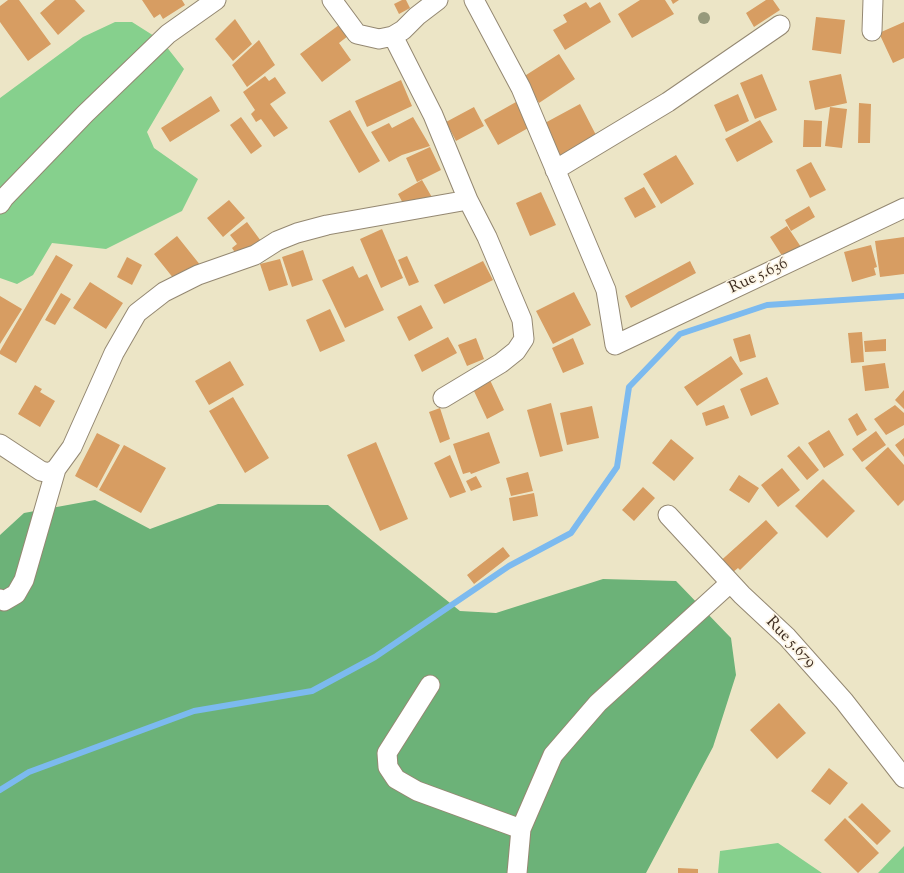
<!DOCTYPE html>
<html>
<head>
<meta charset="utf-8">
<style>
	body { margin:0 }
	canvas { display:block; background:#ece5c6 }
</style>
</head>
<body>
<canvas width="904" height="873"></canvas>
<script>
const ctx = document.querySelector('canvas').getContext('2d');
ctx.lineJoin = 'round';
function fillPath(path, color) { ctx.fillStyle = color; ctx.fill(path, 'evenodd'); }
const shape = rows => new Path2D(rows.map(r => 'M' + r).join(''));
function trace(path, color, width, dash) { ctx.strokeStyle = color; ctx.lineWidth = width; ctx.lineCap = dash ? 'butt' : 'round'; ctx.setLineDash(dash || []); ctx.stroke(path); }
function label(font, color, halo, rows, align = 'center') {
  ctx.font = font + ' "Sorts Mill Goudy",serif'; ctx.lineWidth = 3.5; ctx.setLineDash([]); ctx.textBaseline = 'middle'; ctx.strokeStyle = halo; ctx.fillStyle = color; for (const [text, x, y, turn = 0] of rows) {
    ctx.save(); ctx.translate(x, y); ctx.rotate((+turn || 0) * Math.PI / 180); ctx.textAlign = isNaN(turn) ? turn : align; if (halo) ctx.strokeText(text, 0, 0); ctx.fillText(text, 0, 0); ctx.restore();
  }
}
fillPath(shape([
	[115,22,132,22,162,41,184,69,147,132,154,148,198,179,182,211,106,249,52,243,33,275,17,284,0,278,0,98,83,37],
	[778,843,822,873,718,873,720,851],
	[904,846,904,873,878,873]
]), '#86d08d');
fillPath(shape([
	[95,500,150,529,218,504,328,505,460,611,496,613,603,579,676,581,731,638,736,675,713,747,646,873,0,873,0,535,24,513]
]), '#6cb278');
trace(shape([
	[0,790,29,772,194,711,312,691,375,657,509,566,571,533,617,467,629,387,680,334,767,305,904,296]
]), '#7cbaef', 6);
fillPath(shape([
	[8,0,19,0,51,44,28,61,0,22,0,6],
	[55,0,75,0,85,11,58,35,40,13],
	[142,0,182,0,185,5,163,19,160,14,154,18],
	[402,0,406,0,410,8,399,14,394,4],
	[640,0,665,0,674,14,632,38,618,14],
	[671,0,679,0,673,4],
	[766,0,773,0,780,10,754,27,746,13],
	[586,2,590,8,600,2,611,22,565,50,553,30,567,22,563,15],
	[816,17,845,20,841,54,812,50],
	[235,19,252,44,233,61,215,39],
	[904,22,904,58,893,63,879,33],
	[339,25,348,36,339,43,351,60,322,82,300,54],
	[259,40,275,65,247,87,232,65],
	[559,54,575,79,539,103,523,77],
	[762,74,777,110,755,119,740,83],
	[841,74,847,103,815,110,809,81],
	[265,76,269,81,275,77,286,93,270,104,288,128,274,137,261,119,256,122,251,114,255,110,243,92],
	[401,80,412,106,367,127,355,101],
	[738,94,749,121,726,132,714,105],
	[211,96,220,111,170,142,161,128],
	[516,102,530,127,498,145,484,120],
	[859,103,871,104,870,143,858,143],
	[580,104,597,137,561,157,543,124],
	[474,107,484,126,456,141,446,122],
	[830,107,847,109,842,148,825,146],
	[350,110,380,161,359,173,329,121],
	[241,117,262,146,251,154,230,125],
	[413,117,430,146,402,155,389,162,371,132,389,123,392,128],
	[760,120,773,142,737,162,725,139],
	[804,120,822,121,821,147,803,147],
	[430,147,441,170,417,182,406,158],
	[676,155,694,184,661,204,643,174],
	[811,162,826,190,810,198,796,170],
	[422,180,437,206,412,220,398,194],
	[644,187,656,207,635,218,624,198],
	[541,192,556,225,530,236,516,203],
	[229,200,245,218,223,237,207,218],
	[809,206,815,217,791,231,785,220],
	[247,222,266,248,243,264,232,248,237,244,230,235],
	[787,226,803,250,786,262,770,237],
	[382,229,403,278,381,288,360,239],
	[177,236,201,266,178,284,154,254],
	[904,237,904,274,880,277,875,241],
	[871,245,877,267,874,268,876,275,852,282,844,252],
	[303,250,313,280,292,287,282,257],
	[56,255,73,265,16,363,0,354,0,351],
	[407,256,419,282,409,286,398,260],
	[127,257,142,265,132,285,117,277],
	[280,259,288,285,269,291,260,264],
	[483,261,493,280,444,304,434,285],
	[690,261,696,273,631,308,625,296],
	[353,266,359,278,367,274,384,310,345,328,322,280],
	[90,282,123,303,106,329,73,308],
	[574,292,591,325,553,344,536,311],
	[61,293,71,299,55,325,45,320],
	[0,296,22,309,0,344],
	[421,305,433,328,409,341,397,317],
	[330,309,345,341,320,352,306,320],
	[862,332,864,362,851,363,848,333],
	[750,334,756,357,740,362,733,339],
	[448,337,457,353,422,372,414,355],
	[476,338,484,359,467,366,458,345],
	[573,338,584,364,563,373,552,348],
	[886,339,886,351,865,352,864,341],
	[731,356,743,374,697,406,684,387],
	[230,361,244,385,209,405,195,381],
	[885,363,889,388,865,391,862,366],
	[767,377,779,404,751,416,740,389],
	[490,380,504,410,487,419,473,389],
	[35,385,42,389,40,392,55,401,40,427,18,414],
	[904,390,904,409,895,400],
	[233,397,269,458,245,473,209,411],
	[551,403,563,451,540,457,527,410],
	[724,405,729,418,706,426,702,413],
	[895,405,904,413,904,425,886,435,874,419],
	[592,406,599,438,567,445,560,413],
	[440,408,450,439,440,443,429,412],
	[857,413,867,430,857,436,848,419],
	[829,430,844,455,824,468,808,443],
	[876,431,886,445,862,462,852,449],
	[489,432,500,463,471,474,470,472,463,474,453,444],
	[97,433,120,445,97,488,75,476],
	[904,438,904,457,895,445],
	[671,439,694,458,674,481,652,463],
	[376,442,408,519,380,531,347,455],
	[124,445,166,468,141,513,99,490],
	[799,446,819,470,807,480,787,456],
	[888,447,904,465,904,500,898,506,865,468],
	[450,455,466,492,450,498,434,463],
	[782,468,800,490,778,507,761,485],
	[528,472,533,491,511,496,506,478],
	[739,475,759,488,749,503,729,490],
	[476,476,482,487,471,491,466,481],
	[823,479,855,511,827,538,795,506],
	[643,487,655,498,634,521,622,510],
	[534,493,538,516,513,521,509,498],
	[766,520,778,533,740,570,738,568,727,577,716,565],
	[503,547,510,556,474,584,467,575],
	[779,703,806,733,777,759,750,730],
	[829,768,848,783,830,805,811,791],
	[862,803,891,831,877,845,848,817],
	[845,818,879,853,858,873,824,840],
	[678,868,698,869,698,873,678,873]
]), '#d79d62');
const minor = shape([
	[332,0,357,34,379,39,393,36,403,30,417,16,438,0],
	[474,0,521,88,606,290,615,345,904,208],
	[872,31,873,0],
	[393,36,433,115,468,200,487,237,522,320,524,339,516,351,501,363,443,398],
	[555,170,668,102,780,25],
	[0,204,4,198,85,114,168,34,216,0],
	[0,444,41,471,49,473,56,469,72,447,114,353,137,313,164,292,198,275,255,255,277,241,297,233,327,225,468,200],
	[668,515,742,595,787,637,844,701,904,778],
	[0,599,4,601,16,594,24,580,56,469],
	[430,685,387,753,388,767,396,779,417,791,521,829],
	[517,873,521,829,553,755,598,703,730,583]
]);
trace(minor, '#948872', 21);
trace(minor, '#fff', 19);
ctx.fillStyle = '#979a7c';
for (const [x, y] of [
	[704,18]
]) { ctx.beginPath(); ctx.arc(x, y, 6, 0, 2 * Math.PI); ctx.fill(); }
label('16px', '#3b2a1e', '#fcf5e5', [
	["Rue 5.636",759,277,-25],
	["Rue 5.679",790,643,46]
]);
</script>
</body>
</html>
